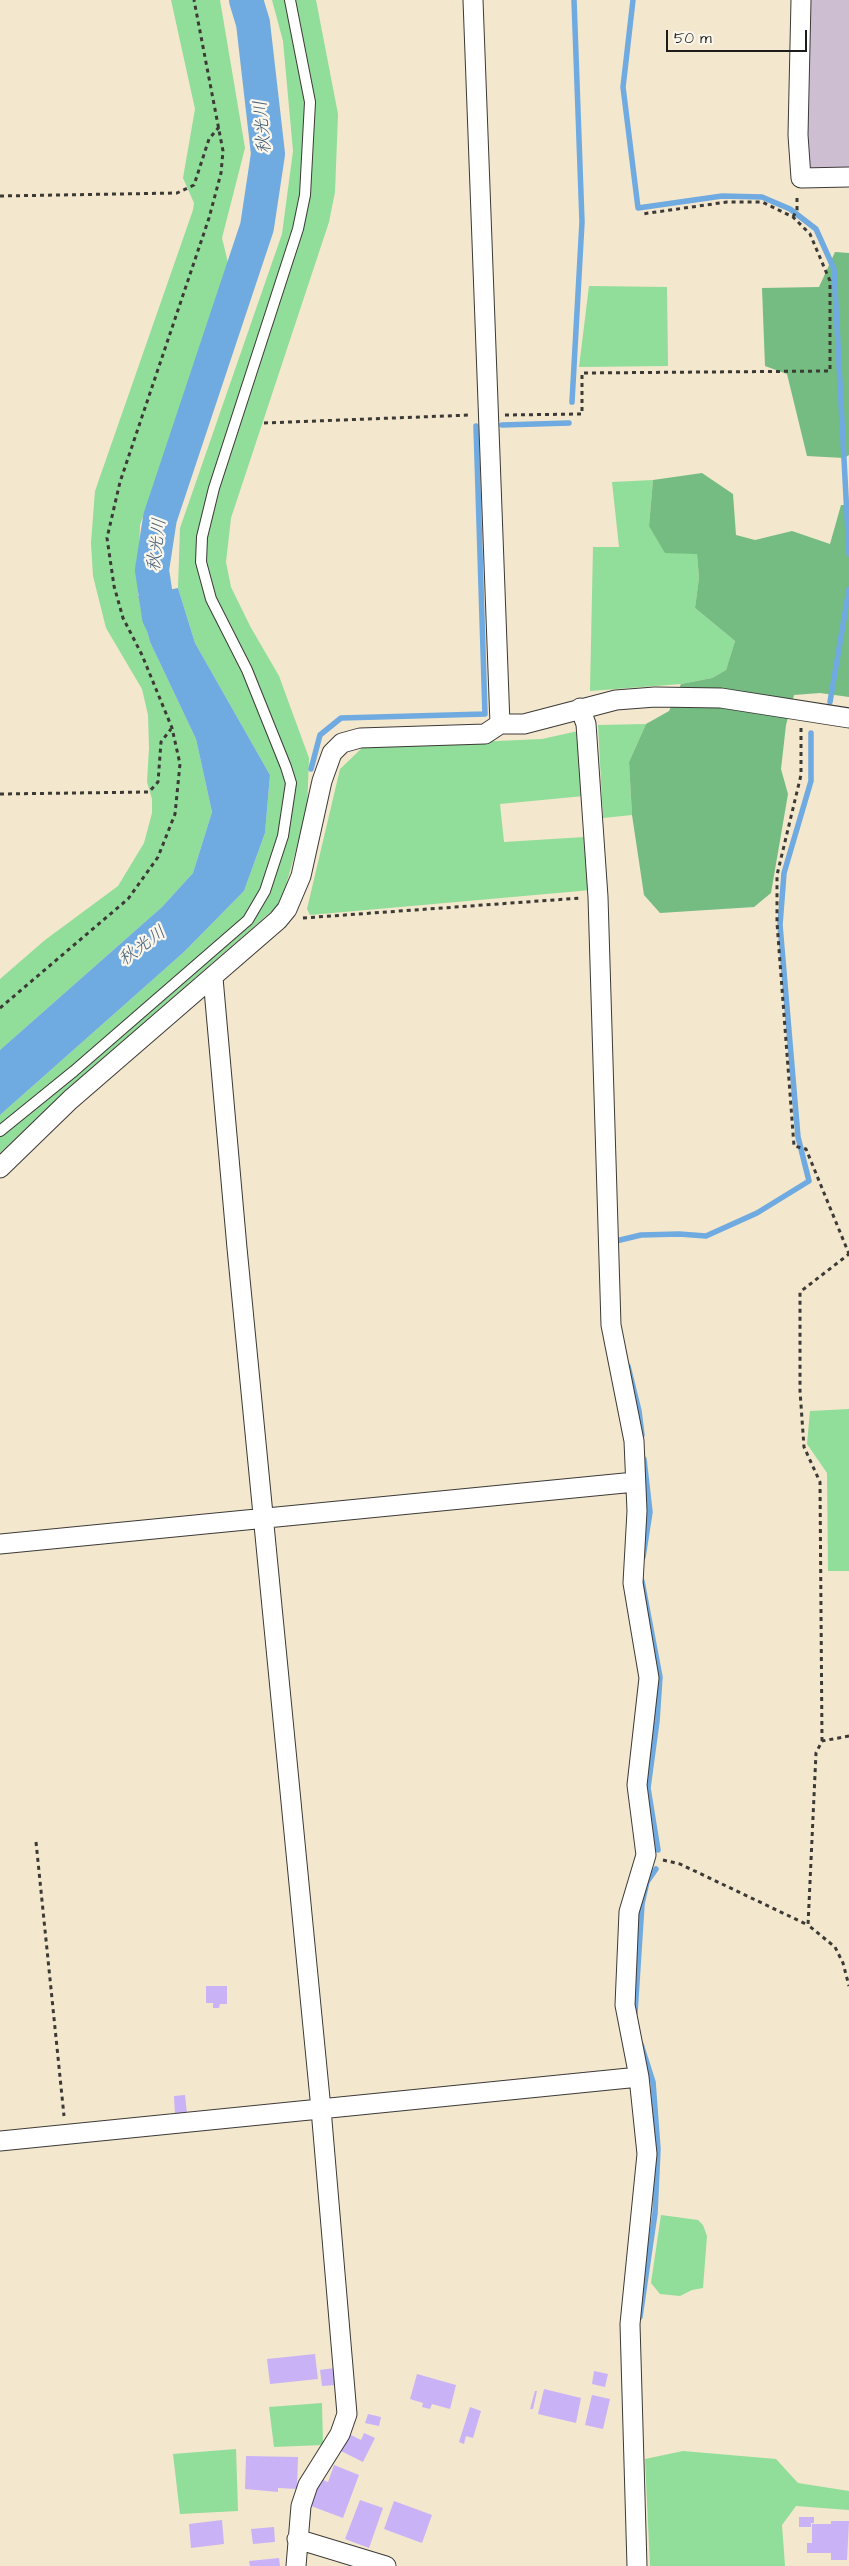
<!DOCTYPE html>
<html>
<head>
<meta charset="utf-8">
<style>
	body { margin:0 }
	#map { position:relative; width:849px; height:2566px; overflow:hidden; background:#f3e7cd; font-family:"Architects Daughter",sans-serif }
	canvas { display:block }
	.scale { position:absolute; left:666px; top:30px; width:141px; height:22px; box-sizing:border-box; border:2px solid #1c1c1c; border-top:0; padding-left:6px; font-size:15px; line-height:18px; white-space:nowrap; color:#1c1c1c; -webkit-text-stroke:4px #fbf7ec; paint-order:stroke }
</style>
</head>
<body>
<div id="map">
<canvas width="849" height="2566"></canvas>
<div class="scale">50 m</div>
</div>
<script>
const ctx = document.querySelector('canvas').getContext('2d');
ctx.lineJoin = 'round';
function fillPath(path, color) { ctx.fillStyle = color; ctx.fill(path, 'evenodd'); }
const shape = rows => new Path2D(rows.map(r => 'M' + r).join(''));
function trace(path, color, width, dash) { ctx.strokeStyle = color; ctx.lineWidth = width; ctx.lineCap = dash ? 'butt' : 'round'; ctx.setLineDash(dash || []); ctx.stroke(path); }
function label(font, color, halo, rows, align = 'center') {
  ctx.font = font + ' "Architects Daughter","Klee One",sans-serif'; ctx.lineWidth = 4.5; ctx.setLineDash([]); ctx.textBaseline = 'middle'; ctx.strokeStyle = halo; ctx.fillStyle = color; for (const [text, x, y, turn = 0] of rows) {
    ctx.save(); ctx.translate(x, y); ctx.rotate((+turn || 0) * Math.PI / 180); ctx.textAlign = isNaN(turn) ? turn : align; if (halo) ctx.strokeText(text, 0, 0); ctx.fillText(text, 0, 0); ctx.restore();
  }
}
fillPath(shape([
	[809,0,849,0,849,170,814,171,803,158]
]), '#cdbed2');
fillPath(shape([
	[171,0,220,0,245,148,222,238,230,271,140,525,138,596,150,642,196,739,212,812,193,873,162,907,0,1050,0,979,45,940,118,886,144,843,152,813,152,799,147,782,149,748,148,715,142,689,106,628,93,576,91,543,95,491,193,210,194,203,183,178,195,109],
	[272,0,316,0,338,114,335,192,329,222,231,518,226,562,231,587,250,626,279,676,309,758,307,811,281,903,74,1083,0,1153,0,1115,184,952,244,891,265,833,270,775,195,643,178,588,180,528,282,234,293,151,283,41],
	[589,286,667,287,668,366,579,367],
	[653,480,649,526,697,554,699,578,695,608,735,641,726,670,712,678,681,684,590,691,593,547,619,547,612,482],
	[646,724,629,762,632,815,603,818,598,725],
	[578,731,584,796,500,804,504,842,585,837,591,890,310,915,307,909,340,769,363,747,542,739],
	[849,1409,849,1571,828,1571,827,1473,807,1444,810,1411],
	[661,2215,698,2220,703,2225,707,2236,703,2288,692,2290,680,2296,660,2294,651,2283],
	[322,2403,323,2445,274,2447,269,2407],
	[236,2449,238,2511,180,2514,173,2454],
	[683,2451,776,2459,798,2483,849,2491,849,2510,796,2506,782,2525,785,2566,650,2566,645,2459]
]), '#91dd9a');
fillPath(shape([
	[835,252,849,253,849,455,844,458,807,456,787,374,765,366,762,288,819,287],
	[702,473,733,494,736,535,755,540,792,531,830,544,841,505,849,505,849,697,820,693,794,695,786,725,781,769,788,794,771,893,754,907,660,913,644,895,632,815,629,762,646,724,669,711,681,684,712,678,726,670,735,641,695,608,699,578,697,554,665,553,649,526,653,480]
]), '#74bc82');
fillPath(shape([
	[178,588,195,643,270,775,265,833,244,891,184,952,0,1115,0,1050,162,907,193,873,212,812,196,739,150,642,138,596]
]), '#6faae0');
trace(shape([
	[633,0,623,87,638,208,722,196,762,197,790,209,816,229,834,269,849,554],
	[572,402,582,222,574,0],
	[502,425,569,423],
	[830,702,849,589],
	[311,769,320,735,341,718,485,714,476,426],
	[616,1245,616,1241,641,1235,679,1234,706,1236,757,1213,809,1181,798,1137,780,925,784,873,811,781,811,733],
	[628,1366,639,1411,642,1435],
	[643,1557,650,1512,644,1459],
	[642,1581,660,1677,657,1721,648,1788,658,1850],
	[635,2013,642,1904,647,1882,656,1869],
	[640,2317,655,2213,658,2149,653,2082,641,2044]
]), '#6faae0', 5.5);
trace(shape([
	[168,635,159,617,152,570,160,518,257,227,268,154,253,23,246,0]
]), '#6faae0', 34);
fillPath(shape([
	[206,1986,227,1986,227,2004,220,2004,219,2008,213,2008,213,2003,206,2003],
	[185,2095,187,2114,175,2115,174,2096],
	[315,2354,318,2379,270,2384,267,2359],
	[335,2368,337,2385,322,2386,320,2370],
	[594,2371,608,2374,605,2387,592,2384],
	[417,2374,456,2385,450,2409,432,2404,430,2409,422,2407,423,2403,410,2399],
	[544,2389,581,2398,576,2423,538,2414],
	[535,2391,537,2391,533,2409,530,2409],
	[592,2395,610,2399,603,2429,585,2425],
	[470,2407,481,2411,473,2438,466,2436,464,2444,459,2442],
	[368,2414,381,2417,379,2426,365,2423],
	[364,2433,375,2438,363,2462,341,2451,349,2434,361,2440],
	[246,2456,298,2457,297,2489,278,2488,278,2492,245,2489],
	[334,2465,359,2475,343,2518,311,2506,321,2479,328,2482],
	[360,2500,383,2508,369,2548,345,2539],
	[394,2501,432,2515,422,2543,384,2529],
	[799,2517,814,2517,814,2523,811,2523,811,2527,799,2527],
	[222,2520,224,2544,191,2548,189,2524],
	[831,2521,849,2521,847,2560,831,2560,831,2553,807,2553,807,2543,812,2543,812,2524,831,2524],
	[274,2527,275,2542,253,2544,251,2529],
	[279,2558,280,2566,250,2566,249,2561]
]), '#cab2f7');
const lane = shape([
	[0,1131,74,1071,248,920,265,891,283,836,291,783,286,767,247,670,211,599,201,562,202,537,214,488,298,229,305,195,310,102,290,0]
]);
const street = shape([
	[473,0,500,724],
	[801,0,798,135,801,178,849,177],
	[580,708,586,724,598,897,611,1325,634,1441,637,1511,633,1583,649,1678,637,1785,646,1855,629,1912,625,2005,639,2077,647,2154,630,2324,637,2566],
	[213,978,237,1248,321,2109,347,2414,340,2434,308,2485,301,2506,296,2566],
	[0,1168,70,1100,278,920,287,909,301,876,322,781,332,753,342,743,360,738,485,734,500,724,524,724,616,700,655,697,721,698,849,718],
	[0,1544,635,1482],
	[0,2141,639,2077],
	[297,2539,386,2566]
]);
trace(lane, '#3c3a37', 12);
trace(street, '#3c3a37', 21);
trace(shape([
	[0,196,177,193,194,185,209,139,219,127],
	[793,217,797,210,797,194],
	[505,415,582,414,582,373,830,371,830,281,810,234,793,217,762,202,727,202,642,214],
	[264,423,471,415],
	[801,728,801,775,777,875,777,923,794,1146,806,1149,849,1254],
	[0,794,149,792,158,782,161,742,171,729],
	[303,918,581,898],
	[0,1008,128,899,158,857,175,814,180,764,172,728,142,655,123,618,114,586,107,538,120,482,209,218,221,173,223,151,194,0],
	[849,1736,822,1741,816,1753,808,1925,835,1947,843,1963,849,1986],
	[822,1741,820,1482,804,1447,800,1391,800,1292,849,1254],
	[36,1842,64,2116],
	[663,1860,680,1864,808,1925]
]), '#3c3a37', 3, [4, 4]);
trace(lane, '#fff', 10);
trace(street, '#fff', 19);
label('italic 18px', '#415c74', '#fbf7ec', [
	["秋光川",264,127,-95],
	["秋光川",158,545,-83],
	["秋光川",143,947,-36]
]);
</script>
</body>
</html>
